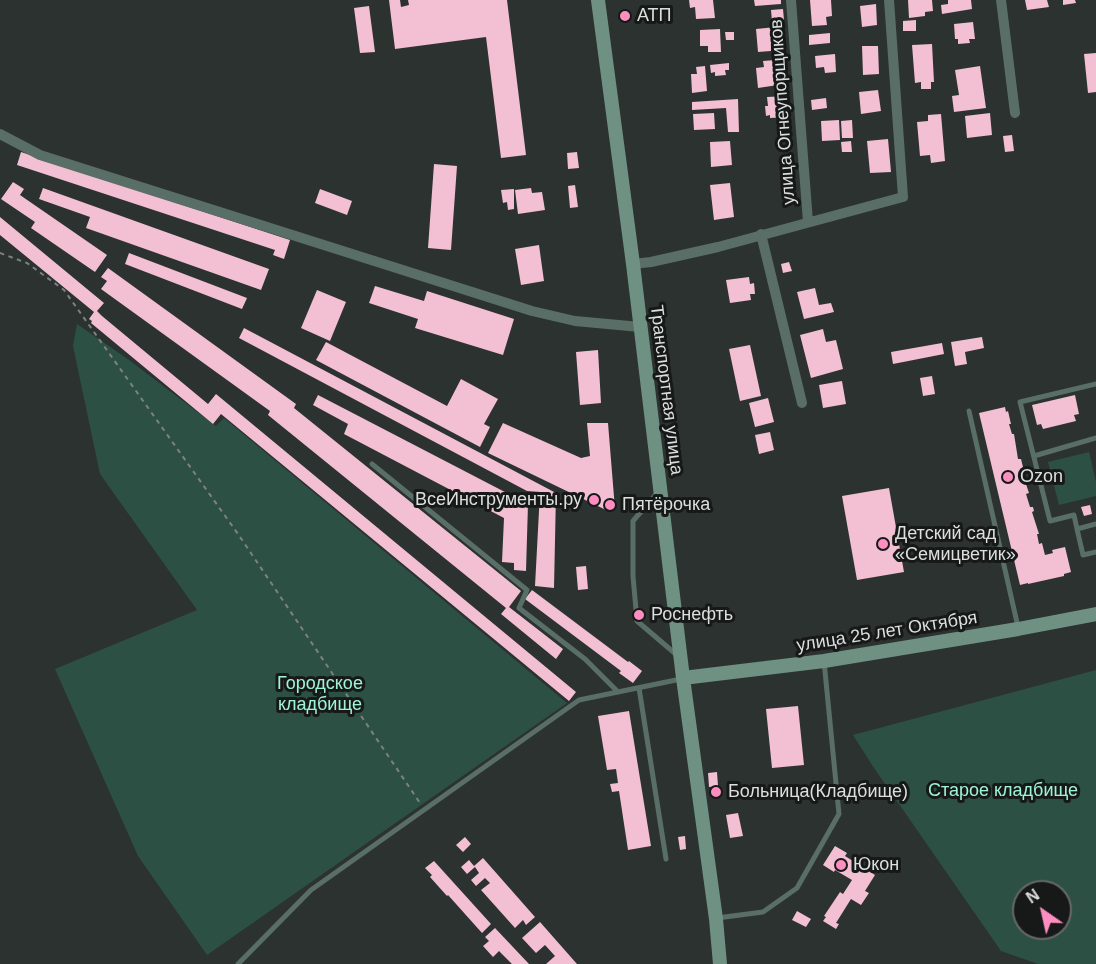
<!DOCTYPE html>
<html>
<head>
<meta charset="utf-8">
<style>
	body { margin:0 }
	#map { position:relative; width:1096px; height:964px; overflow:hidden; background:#2c322f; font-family:Helvetica,sans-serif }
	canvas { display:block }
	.north { position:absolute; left:1012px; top:880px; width:60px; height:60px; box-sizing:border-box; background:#161918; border:2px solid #656867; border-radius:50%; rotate:326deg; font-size:16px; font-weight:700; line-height:24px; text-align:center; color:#dbdfde }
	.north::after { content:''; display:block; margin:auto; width:21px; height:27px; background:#fd8ebf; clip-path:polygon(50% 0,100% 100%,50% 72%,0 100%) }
</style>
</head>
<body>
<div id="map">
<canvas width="1096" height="964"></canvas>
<div class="north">N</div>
</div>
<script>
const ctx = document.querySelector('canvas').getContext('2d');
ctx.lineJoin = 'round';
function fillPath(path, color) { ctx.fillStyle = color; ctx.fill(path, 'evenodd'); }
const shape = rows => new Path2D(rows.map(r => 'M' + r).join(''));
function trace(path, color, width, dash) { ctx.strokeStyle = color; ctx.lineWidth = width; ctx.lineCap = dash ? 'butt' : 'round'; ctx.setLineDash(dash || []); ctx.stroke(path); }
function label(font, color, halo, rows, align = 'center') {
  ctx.font = font + ' Helvetica,sans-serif'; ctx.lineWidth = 6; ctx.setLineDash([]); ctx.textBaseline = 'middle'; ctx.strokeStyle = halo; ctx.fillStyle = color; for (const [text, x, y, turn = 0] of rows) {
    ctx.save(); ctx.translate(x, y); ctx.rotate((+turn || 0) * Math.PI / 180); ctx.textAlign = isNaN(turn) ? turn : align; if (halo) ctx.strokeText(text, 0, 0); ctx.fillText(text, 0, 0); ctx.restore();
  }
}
fillPath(shape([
	[77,324,129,360,216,426,224,418,567,703,207,955,138,856,55,669,197,610,100,474,73,346],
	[1089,452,1096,482,1096,496,1059,505,1048,462],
	[1096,670,1096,964,1038,964,1001,951,874,768,853,735],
	[1024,892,1060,892,1060,928,1024,928]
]), '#2d5045');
fillPath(shape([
	[389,0,400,0,401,7,409,5,408,0,507,0,526,155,501,158,486,37,395,49],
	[689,0,713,0,715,18,696,19,695,7,690,8],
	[754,0,781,0,781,4,755,6],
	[810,0,831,0,832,16,826,17,827,25,812,26],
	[908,0,932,0,933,11,925,12,925,16,909,18],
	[948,0,971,0,972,9,942,14,941,5,948,4],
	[1025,0,1047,0,1049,7,1027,10],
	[1063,0,1075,0,1076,3,1063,5],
	[876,4,877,25,862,27,860,6],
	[369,6,375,52,360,53,354,8],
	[783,9,784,20,772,21,771,10],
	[916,20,916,31,903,31,903,21],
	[973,22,975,39,969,39,970,43,958,44,958,39,955,39,954,24],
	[776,27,777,47,771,48,771,51,758,52,756,29],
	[720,29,721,52,708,52,708,46,700,46,700,30],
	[725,32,734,32,734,40,726,40],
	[830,33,830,43,809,45,809,35],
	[932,44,934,82,931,82,931,89,921,89,921,82,915,83,912,45],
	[862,46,878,46,879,74,863,75],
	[1096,53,1096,92,1088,93,1084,54],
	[835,54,836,72,825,73,824,67,816,68,815,56],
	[775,60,778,85,758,88,756,68,764,67,763,61],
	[729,63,729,70,725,70,726,75,715,76,715,72,711,73,710,65],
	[705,66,707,91,692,93,691,74,697,74,696,67],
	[980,66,986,108,954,112,952,96,959,95,955,70],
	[878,90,881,111,861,114,859,92],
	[787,96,788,117,770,118,770,115,766,116,765,106,768,106,767,97],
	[826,98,827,108,812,110,811,100],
	[738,99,739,132,728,132,726,108,692,110,692,102],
	[714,113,715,129,694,130,693,114],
	[990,113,992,135,967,138,965,116],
	[941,114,945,161,931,163,930,155,920,156,917,122,928,121,928,115],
	[839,120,840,140,822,141,821,121],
	[852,120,853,138,842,138,841,121],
	[1012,135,1014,151,1005,152,1003,136],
	[888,139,891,172,870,173,867,141],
	[730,141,732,165,711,167,710,142],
	[851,141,852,152,842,152,841,142],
	[21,152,290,240,284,259,273,255,275,250,17,165],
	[577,152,579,168,568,169,567,153],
	[434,164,457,166,451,250,428,248],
	[13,182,24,189,20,195,107,255,95,272,31,228,35,222,1,199],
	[730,183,734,217,714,220,710,185],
	[575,185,578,207,570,208,568,186],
	[43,188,269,269,261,290,86,228,90,217,39,199],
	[531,188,532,193,542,192,545,210,518,214,515,190],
	[320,189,352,201,347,215,315,203],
	[514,189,514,209,508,210,507,202,503,203,501,190],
	[0,217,104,303,97,311,102,316,208,404,216,394,576,692,569,701,221,414,213,424,91,323,92,321,89,319,94,312,0,235],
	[539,245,544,281,521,285,515,249],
	[129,253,247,298,242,309,125,264],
	[789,262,792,271,783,273,781,264],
	[108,268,296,404,294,408,521,591,509,607,563,649,556,659,501,614,506,608,268,415,270,411,101,289,107,281,101,277],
	[749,277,750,284,754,283,755,294,750,294,751,300,730,303,726,280],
	[375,286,424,301,427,291,514,319,503,355,415,328,418,319,369,303],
	[815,288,819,305,831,303,834,312,804,319,797,292],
	[317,290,346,302,330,341,301,328],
	[244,328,556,493,554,588,535,586,540,492,527,491,239,338],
	[823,329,826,342,836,340,843,369,811,378,800,335],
	[982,337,984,348,965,352,967,364,955,366,951,342],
	[326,342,447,406,461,379,498,399,484,424,490,427,480,447,316,360],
	[942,343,944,354,893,364,891,352],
	[750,345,761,396,740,401,729,349],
	[598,350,601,403,580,405,576,352],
	[932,376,935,394,923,396,920,378],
	[842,381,846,404,823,408,819,385],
	[318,395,528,504,526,571,514,570,514,563,502,562,504,518,344,434,348,424,313,405],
	[1075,395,1079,414,1074,415,1076,421,1043,429,1041,424,1037,425,1032,405],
	[768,398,774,422,755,427,749,403],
	[1005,407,1006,412,1008,411,1011,424,1009,424,1012,434,1014,434,1018,459,1021,459,1024,471,1022,472,1029,493,1026,494,1030,507,1033,507,1034,511,1032,512,1039,534,1037,534,1039,544,1042,543,1045,555,1053,553,1052,550,1065,547,1071,572,1064,574,1064,576,1028,584,1028,583,1020,585,979,413],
	[503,423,581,458,590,456,587,423,608,423,615,509,606,510,488,453],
	[770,432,774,450,759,454,755,435],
	[889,488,904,572,857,580,842,496],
	[1090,505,1092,514,1084,516,1081,507],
	[586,566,588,589,578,590,576,567],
	[532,590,628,662,629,661,642,671,633,683,619,673,621,671,525,599],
	[798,706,804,765,772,768,766,709],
	[629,711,651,846,628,850,619,791,612,792,610,784,618,783,616,769,607,770,598,716],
	[717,772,718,786,709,787,708,773],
	[738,813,743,836,730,838,726,815],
	[685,836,686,849,680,850,678,837],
	[465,837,471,844,463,852,456,845],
	[835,846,847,853,845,856,875,875,865,891,869,893,861,905,851,899,836,923,839,924,836,929,823,921,826,917,824,916,840,892,843,894,852,880,835,870,834,872,823,865],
	[483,858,535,917,526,925,523,920,515,928,481,890,490,883,485,878,476,886,471,880,479,873,475,867,467,874,461,867,469,860,474,866],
	[434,861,491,924,482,933,448,895,447,896,430,877,432,875,425,868],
	[797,911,811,919,806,927,792,920],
	[540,922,577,964,546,964,555,956,545,945,536,953,522,938],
	[495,928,529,964,512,964,499,951,493,957,483,946,489,941,485,937]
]), '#f2bfd3');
trace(shape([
	[0,253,27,263,64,290,238,534,420,803]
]), '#7d8280', 2, [4.5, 4.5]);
trace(shape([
	[1096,384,1020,402,1050,521,1074,515,1077,529,1096,524],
	[969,411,1018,627],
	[1034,456,1096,438],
	[372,464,527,590,519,608,585,659,618,692],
	[658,492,633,521,633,576,637,621,678,656],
	[1077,529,1083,555,1096,552],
	[639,688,666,859],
	[717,918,763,912,797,888,839,814,824,661],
	[238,964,311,890,579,700,681,679]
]), '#596e66', 5);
trace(shape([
	[791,0,808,222],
	[1001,0,1015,113],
	[0,134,40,155,532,311,575,321,640,327],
	[761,234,802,403],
	[633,264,651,262,718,247,903,197,889,0]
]), '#596e66', 10);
trace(shape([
	[598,0,633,264,683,678,716,919,720,964],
	[683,678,824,661,1018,629,1096,614]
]), '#6f9184', 14);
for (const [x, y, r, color] of [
	[625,16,6,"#fd8ebf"],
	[1008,477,6,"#fd8ebf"],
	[594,500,6,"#fd8ebf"],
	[610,505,6,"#fd8ebf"],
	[883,544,6,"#fd8ebf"],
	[639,615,6,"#fd8ebf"],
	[716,792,6,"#fd8ebf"],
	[841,865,6,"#fd8ebf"]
]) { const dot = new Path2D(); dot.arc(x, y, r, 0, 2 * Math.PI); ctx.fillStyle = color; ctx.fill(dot); trace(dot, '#161918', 2); }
label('18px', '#dbdfde', '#161918', [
	["АТП",637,16],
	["Ozon",1020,477],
	["ВсеИнструменты.ру",582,500,"right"],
	["Пятёрочка",622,505],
	["Детский сад",895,534],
	["«Семицветик»",895,555],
	["Роснефть",651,615],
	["Больница(Кладбище)",728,792],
	["Юкон",853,865]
], 'left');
label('18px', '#dbdfde', '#161918', [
	["улица Огнеупорщиков",783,112,-94],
	["Транспортная улица",666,390,83],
	["улица 25 лет Октября",887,632,-9]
]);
label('18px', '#9ff4d6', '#161918', [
	["Городское",320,684],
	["кладбище",320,705],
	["Старое кладбище",1003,791]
]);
</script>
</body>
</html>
